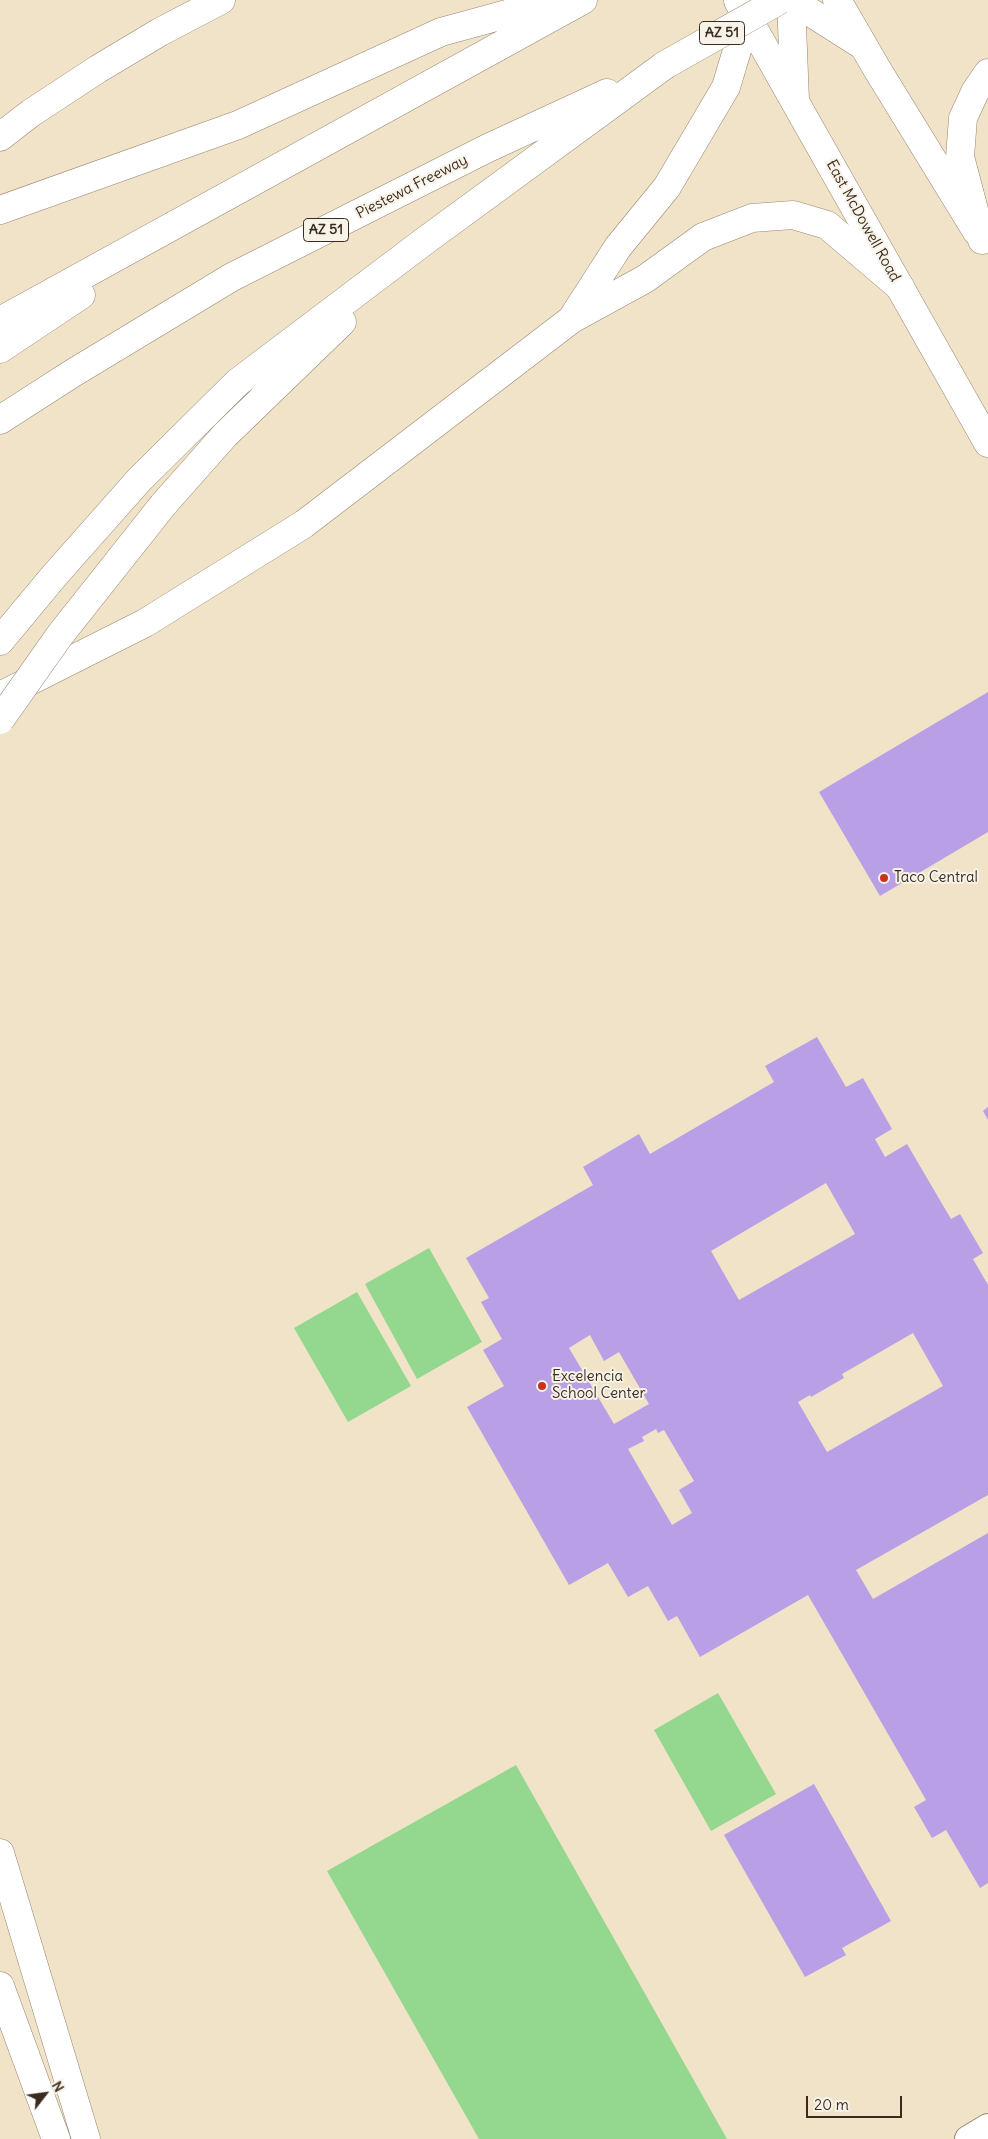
<!DOCTYPE html>
<html>
<head>
<meta charset="utf-8">
<style>
	body { margin:0 }
	#map { position:relative; width:988px; height:2139px; overflow:hidden; background:#f1e3c7; font-family:Delius,sans-serif }
	canvas { display:block }
	.north { position:absolute; left:20px; top:2069px; width:50px; height:50px; -webkit-text-stroke:4px #f7f3e8; paint-order:stroke; rotate:60deg; font-size:14px; font-weight:700; line-height:20px; text-align:center; color:#3b2a1e }
	.north::after { content:''; display:block; margin:auto; width:18px; height:22px; background:#3b2a1e; clip-path:polygon(50% 0,100% 100%,50% 72%,0 100%) }
	.scale { position:absolute; left:806px; top:2096px; width:96px; height:22px; box-sizing:border-box; border:2px solid #3b2a1e; border-top:0; padding-left:6px; font-size:15px; line-height:18px; white-space:nowrap; color:#3b2a1e; -webkit-text-stroke:4px #f7f3e8; paint-order:stroke }
</style>
</head>
<body>
<div id="map">
<canvas width="988" height="2139"></canvas>
<div class="north">N</div>
<div class="scale">20 m</div>
</div>
<script>
const ctx = document.querySelector('canvas').getContext('2d');
ctx.lineJoin = 'round';
function fillPath(path, color) { ctx.fillStyle = color; ctx.fill(path, 'evenodd'); }
const shape = rows => new Path2D(rows.map(r => 'M' + r).join(''));
function trace(path, color, width, dash) { ctx.strokeStyle = color; ctx.lineWidth = width; ctx.lineCap = dash ? 'butt' : 'round'; ctx.setLineDash(dash || []); ctx.stroke(path); }
function label(font, color, halo, rows, align = 'center') {
  ctx.font = font + ' Delius,sans-serif'; ctx.lineWidth = 4; ctx.setLineDash([]); ctx.textBaseline = 'middle'; ctx.strokeStyle = halo; ctx.fillStyle = color; for (const [text, x, y, turn = 0] of rows) {
    ctx.save(); ctx.translate(x, y); ctx.rotate((+turn || 0) * Math.PI / 180); ctx.textAlign = isNaN(turn) ? turn : align; if (halo) ctx.strokeText(text, 0, 0); ctx.fillText(text, 0, 0); ctx.restore();
  }
}
fillPath(shape([
	[429,1248,482,1342,417,1379,365,1284],
	[357,1292,411,1386,348,1422,294,1328],
	[718,1693,776,1794,711,1831,654,1730],
	[516,1765,727,2139,479,2139,327,1871]
]), '#94d78f');
fillPath(shape([
	[988,692,988,832,880,896,819,792],
	[817,1037,846,1087,863,1078,892,1129,875,1139,885,1157,907,1144,951,1219,960,1214,983,1253,973,1259,988,1285,988,1495,856,1570,873,1599,988,1533,988,1883,980,1888,946,1830,932,1838,914,1807,926,1800,808,1595,700,1657,677,1616,668,1621,648,1586,628,1597,608,1563,569,1585,467,1407,504,1386,483,1350,502,1339,481,1302,489,1298,466,1258,593,1185,583,1167,639,1134,650,1154,774,1082,765,1066],
	[826,1183,855,1234,739,1300,711,1251],
	[913,1333,943,1386,827,1452,798,1402,810,1395,811,1397,844,1378,842,1374],
	[590,1335,604,1361,619,1352,649,1404,614,1424,569,1348],
	[656,1429,658,1433,664,1430,694,1481,679,1490,692,1513,672,1525,628,1449,644,1441,642,1437],
	[988,1107,988,1120,983,1111],
	[814,1784,891,1921,842,1948,846,1955,805,1977,724,1835]
]), '#b99fe6');
const street = shape([
	[968,2139,988,2127]
]);
const primary = shape([
	[837,0,877,69,977,232],
	[738,1,988,443]
]);
const highway = shape([
	[791,0,795,100],
	[791,0,862,45],
	[0,137,31,113,98,69,160,32,221,0],
	[0,210,238,125,441,32,558,0],
	[982,240,960,157,963,118,975,92,988,73],
	[573,317,618,247,667,187,726,87,747,17,748,0],
	[0,321,583,0],
	[0,349,81,295],
	[0,420,73,373,232,277,488,148,607,93],
	[163,505,225,435,342,322],
	[0,641,54,576,139,480,238,382,426,240,665,65],
	[0,696,145,623,304,524,572,319,645,279,703,237,752,218,793,215,827,225,900,287],
	[0,1853,86,2139],
	[0,1986,56,2139]
]);
trace(street, '#968672', 28);
trace(primary, '#968672', 29);
trace(highway, '#968672', 29);
trace(street, '#fff', 26);
trace(primary, '#fff', 28);
trace(highway, '#fff', 28);
const highwayBridge = shape([
	[665,65,780,0],
	[0,720,60,635,163,505]
]);
trace(highwayBridge, '#968672', 29, []);
trace(highwayBridge, '#fff', 28);
for (const [x, y, r, color] of [
	[884,878,5,"#c8321e"],
	[542,1386,5,"#c8321e"]
]) { const dot = new Path2D(); dot.arc(x, y, r, 0, 2 * Math.PI); ctx.fillStyle = color; ctx.fill(dot); trace(dot, '#f7f3e8', 2); }
for (const [x, y, w] of [
	[722,33,45],
	[326,230,45]
]) { const box = new Path2D(); box.roundRect(x - w / 2, y - 11.5, w, 23, 4); ctx.fillStyle = '#f7f3e8'; ctx.fill(box); trace(box, '#3b2a1e', 1); }
label('bold 14px', '#3b2a1e', null, [
	["AZ 51",722,33],
	["AZ 51",326,230]
]);
label('15px', '#3b2a1e', '#f7f3e8', [
	["Piestewa Freeway",412,187,-27],
	["East McDowell Road",863,221,61]
]);
label('15px', '#3b2a1e', '#f7f3e8', [
	["Taco Central",894,878],
	["Excelencia",552,1377],
	["School Center",552,1394]
], 'left');
</script>
</body>
</html>
